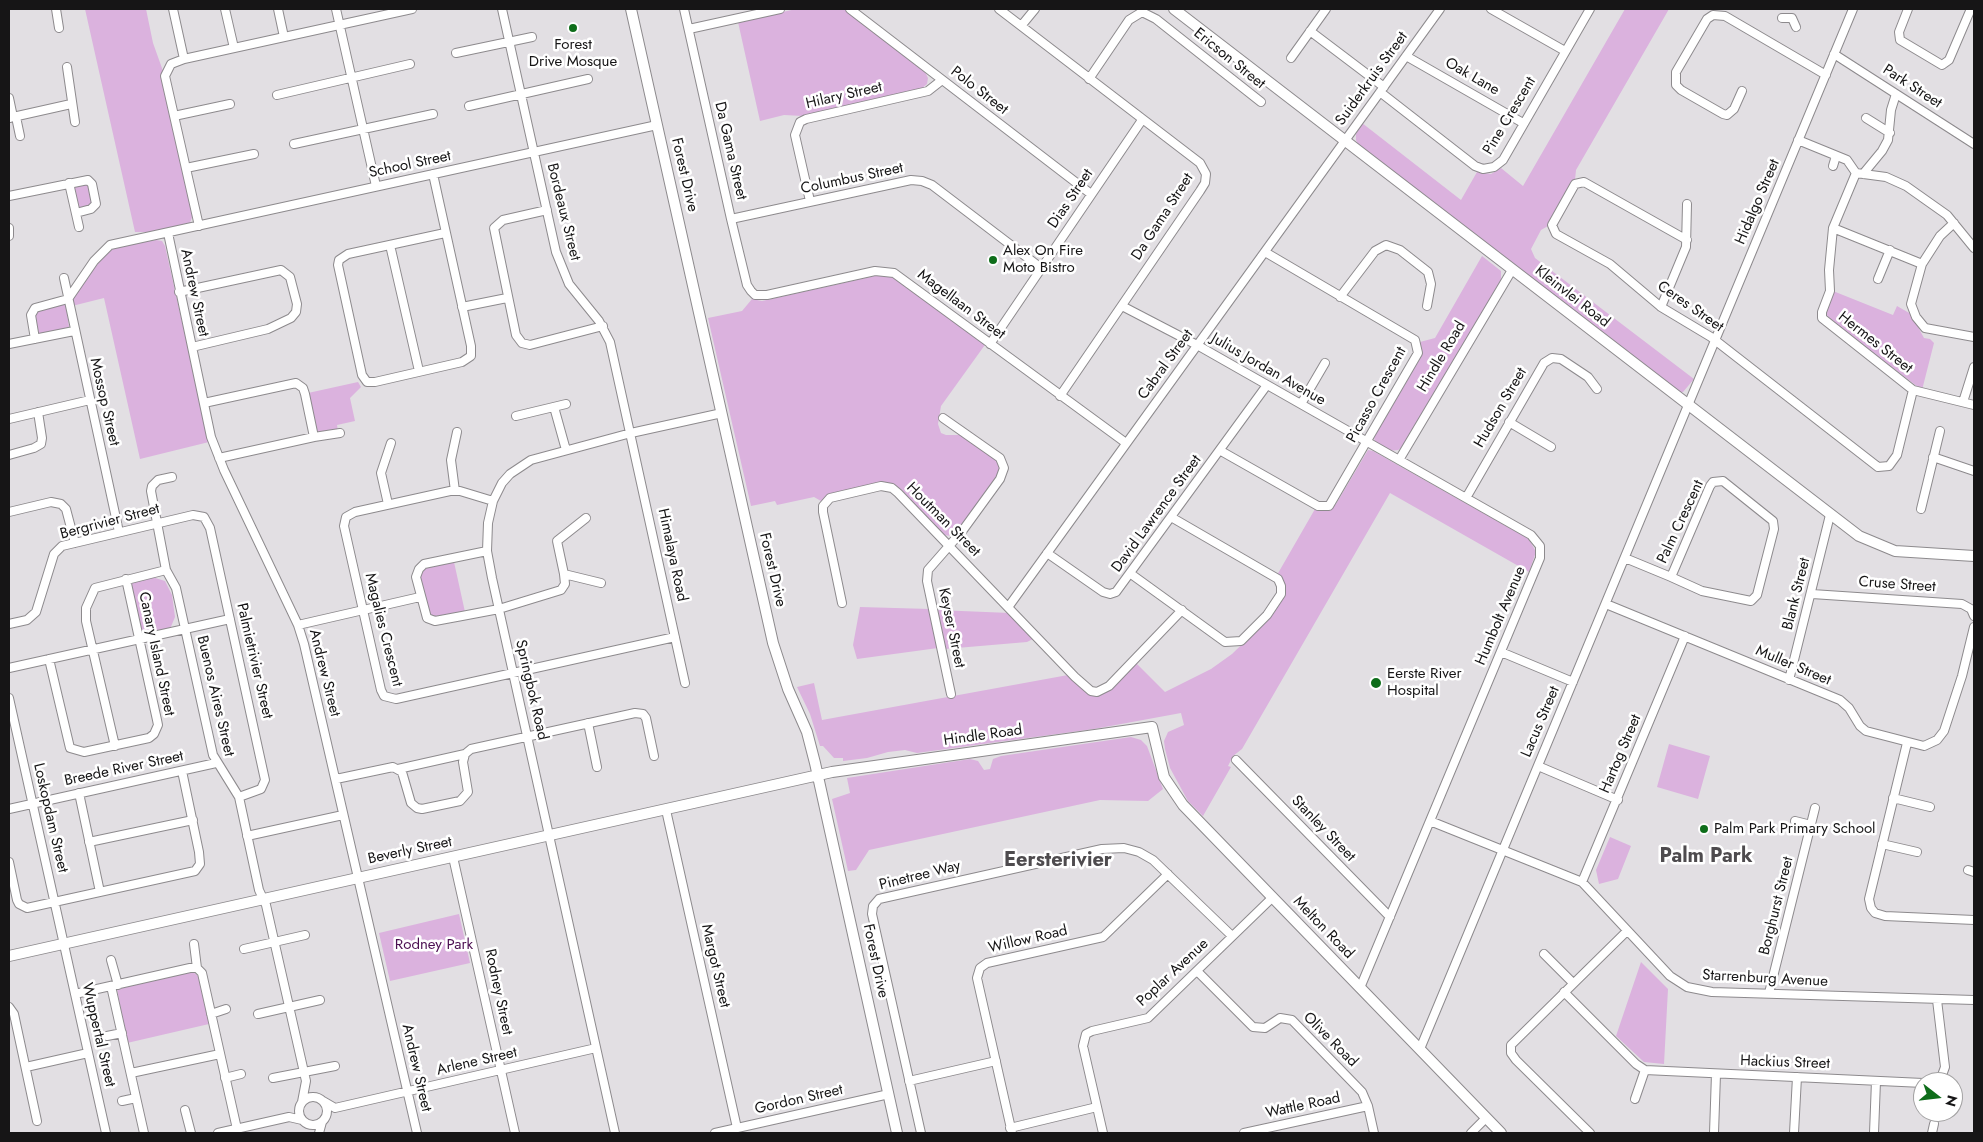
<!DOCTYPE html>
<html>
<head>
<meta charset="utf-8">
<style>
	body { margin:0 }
	#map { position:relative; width:1983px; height:1142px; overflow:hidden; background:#e2dfe3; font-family:Jost,sans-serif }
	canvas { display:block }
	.frame { position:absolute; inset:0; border:10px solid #161516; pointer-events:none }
	.north { position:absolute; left:1913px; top:1072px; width:50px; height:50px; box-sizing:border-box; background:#fff; border:1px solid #a2a1a2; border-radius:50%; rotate:106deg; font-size:14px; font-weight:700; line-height:20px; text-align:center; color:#161516 }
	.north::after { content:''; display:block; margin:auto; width:18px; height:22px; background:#0e6d1a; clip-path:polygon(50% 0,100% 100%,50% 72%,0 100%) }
</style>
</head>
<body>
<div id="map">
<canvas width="1983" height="1142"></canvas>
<div class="frame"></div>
<div class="north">N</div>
</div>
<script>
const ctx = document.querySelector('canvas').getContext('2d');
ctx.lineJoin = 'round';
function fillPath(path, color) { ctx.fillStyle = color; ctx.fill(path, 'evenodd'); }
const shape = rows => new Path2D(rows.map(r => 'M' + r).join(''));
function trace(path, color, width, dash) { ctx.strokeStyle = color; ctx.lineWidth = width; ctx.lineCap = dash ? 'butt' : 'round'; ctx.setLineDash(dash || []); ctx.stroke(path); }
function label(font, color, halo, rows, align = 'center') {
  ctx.font = font + ' Jost,sans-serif'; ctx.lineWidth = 5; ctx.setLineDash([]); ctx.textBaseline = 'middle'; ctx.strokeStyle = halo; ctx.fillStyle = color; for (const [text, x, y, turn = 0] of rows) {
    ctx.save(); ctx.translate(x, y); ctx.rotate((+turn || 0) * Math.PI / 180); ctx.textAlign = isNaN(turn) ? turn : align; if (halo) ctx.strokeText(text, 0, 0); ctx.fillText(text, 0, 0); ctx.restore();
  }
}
fillPath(shape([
	[85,9,146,9,153,43,163,71,193,215,189,225,157,232,135,232],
	[796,9,845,9,924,70,928,78,927,84,920,90,803,116,784,115,760,121,738,22],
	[1625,9,1669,9,1576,170,1575,180,1548,226,1541,230,1531,249,1535,258,1694,379,1683,392,1679,392,1358,145,1356,140,1356,134,1362,123,1461,200,1477,172,1491,174,1501,168,1523,186],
	[86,182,89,185,93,202,91,207,82,209,78,207,74,188,76,184],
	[156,240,162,241,165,246,209,442,140,459,104,298,72,306,72,304,74,295,106,253,117,247],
	[1482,256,1501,271,1501,280,1405,445,1398,450,1388,451,1375,442,1374,437,1420,359,1422,350,1420,342,1435,338],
	[879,275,896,278,987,342,941,406,938,424,941,433,946,435,962,435,996,458,1001,466,999,475,953,536,942,535,890,484,882,482,828,495,821,501,814,497,777,505,775,501,751,506,708,318,742,311,752,299,762,301],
	[1833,291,1893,315,1897,306,1911,314,1924,338,1930,339,1934,343,1922,390,1829,320,1826,312],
	[63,304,66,305,69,327,41,334,37,333,34,312,36,310],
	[358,382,361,387,350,398,355,421,337,425,338,431,318,433,308,393],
	[1368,450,1373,451,1529,539,1536,552,1529,572,1390,493,1242,749,1233,756,1228,766,1231,767,1203,816,1188,801,1170,768,1165,749,1164,741,1168,732,1184,725,1181,713,1094,729,917,753,905,750,888,752,867,758,843,761,843,758,834,758,823,746,820,746,810,714,797,687,814,683,822,720,1068,675,1087,693,1099,695,1107,691,1135,662,1165,692,1211,669,1232,654,1269,618,1283,596,1277,575,1315,509,1325,510,1336,504],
	[454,562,465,612,437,618,430,617,419,579,420,572,425,568],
	[152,577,165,581,172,595,175,617,170,629,145,634,141,632,130,587,133,582],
	[860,607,930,609,938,648,857,659,853,645],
	[937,610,1010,613,1033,639,1027,642,945,649],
	[1131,737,1141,740,1147,746,1163,789,1148,801,1100,800,869,850,856,870,848,871,832,799,850,793,847,778,970,759,978,761,984,770,990,769,993,759,1001,756],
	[1669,744,1710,756,1698,799,1657,787],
	[1610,837,1631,846,1618,879,1599,884,1596,870],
	[459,914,470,963,390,981,379,933],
	[1641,962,1668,989,1664,1064,1644,1062,1616,1036],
	[192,971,198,976,209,1024,127,1043,117,989]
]), '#dbb2de');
const minor = shape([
	[56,9,59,28],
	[173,9,184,59],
	[225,9,234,48],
	[278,9,284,37],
	[336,9,376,186],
	[502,9,556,252,569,284,599,321,610,342,685,683],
	[684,9,731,219,747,285,751,291,755,295,767,295,875,271,894,273,1126,443],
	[850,9,1091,194],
	[999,9,1200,163,1206,174,1205,183,1200,191,1060,396],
	[1491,9,1565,51],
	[1908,9,1899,32,1900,40,1942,65,1949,60,1970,11],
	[1782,18,1792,18,1796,27],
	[1021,26,1035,9],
	[689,29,780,9],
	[1310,31,1384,87],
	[456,53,532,37],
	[1834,54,1974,144],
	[1406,56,1523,123],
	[1291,58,1326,9],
	[67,67,75,122],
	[1089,79,1129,20,1142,12,1156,19,1261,102],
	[1742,91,1734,109,1727,115,1723,114,1681,90,1676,85,1676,72,1707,19,1713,15,1725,16,1826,75],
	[1380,92,1475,166,1483,169,1494,167,1503,160,1590,9],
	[277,95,410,64],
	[9,98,13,117,10,118],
	[469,106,588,79],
	[174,116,230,104],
	[13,117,71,104],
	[16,117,20,136],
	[1866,118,1890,133],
	[1798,140,1847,160,1856,173],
	[294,144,433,114],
	[1833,166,1836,156],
	[186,168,254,154],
	[1856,173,1833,228,1829,270,1830,291,1822,312,1822,318,1913,390,1974,405],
	[1856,173,1886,177,1906,186,1947,215,1974,248],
	[433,174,471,346,471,356,462,362,375,382,367,382,362,375,338,265,339,260,348,254,445,233],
	[1863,174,1882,151,1888,140,1891,110,1896,94],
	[69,183,79,227],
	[9,196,88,180,92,184,96,204,91,209,76,213],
	[810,201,795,135,800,122,806,119,928,91,942,80],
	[547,210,503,220,494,228,516,335,522,343,530,345,603,326],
	[731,219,911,180,922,181,932,185,1041,268],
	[1954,223,1940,236,1922,264,1911,304,1916,317,1925,328,1974,337],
	[199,226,165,76,171,64,184,59,412,9],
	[9,228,9,236],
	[1833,228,1922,264],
	[168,233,211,437,224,470,298,625,304,644,417,1133],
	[1687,240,1584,182,1575,184,1552,225,1556,234,1610,264,1661,307,1711,337,1878,467,1889,466,1897,455,1913,390],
	[390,245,419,371],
	[64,278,119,532],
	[1878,279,1890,250],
	[179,292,281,270,290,277,297,304,296,312,291,318,268,329,192,347],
	[1340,297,1375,251,1386,245,1400,250,1428,272,1431,284,1427,306],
	[68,299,94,261,110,245,657,125],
	[1122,306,1197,345,1531,535,1540,546,1540,558,1360,988],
	[462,307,507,298],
	[1661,307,1686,247,1687,204],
	[35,339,31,315,35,308,68,299],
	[9,344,74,331],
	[990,344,1142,120],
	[1963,402,1974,367],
	[204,403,296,383,303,388,305,394,314,437,219,458],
	[1301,404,1325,363],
	[554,407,566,450],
	[516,416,566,404],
	[943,418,1000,458,1004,468,1000,479,963,530,928,570,927,581,951,694],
	[9,419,90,400],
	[1509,422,1551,447],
	[314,437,340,433],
	[1221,451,1318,506,1329,506,1418,353,1415,340,1265,252],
	[9,455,34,448,41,444,42,438,38,412],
	[1933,457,1974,471],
	[1399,460,1512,270],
	[172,477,158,480,152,486,151,491,166,570,176,588,213,755,239,797,259,890,266,905,306,1081,302,1102],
	[455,491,451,460,457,432],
	[1466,498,1544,363,1552,358,1561,359,1588,377,1597,389],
	[493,501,460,491,450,491,355,512,346,517,344,526,381,690,384,696,396,699,675,637],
	[388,504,381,473,391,443],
	[1921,509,1940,431],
	[9,512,51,502,61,504,66,509,75,543],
	[487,551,424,564,419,569,416,577,427,618,435,621,462,616,499,609,561,590,565,584,564,574,557,541,586,518],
	[1047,553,1103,592,1110,594,1116,592,1267,385],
	[1625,558,1671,577,1702,591,1751,601,1757,595,1774,529,1773,521,1723,481,1713,482,1710,486,1671,577],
	[564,574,601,583],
	[1131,574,1225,642,1241,641,1267,615,1281,594,1281,586,1278,579,1171,517],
	[1812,594,1962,604,1971,609,1974,616],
	[842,603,823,512,823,506,830,498,881,486,892,488,898,493,1075,677,1091,691,1097,692,1109,686,1182,610],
	[1606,604,1840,700,1849,708,1860,726,1866,731,1924,746,1937,740,1944,731,1962,676,1974,627],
	[1009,606,1440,9],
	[9,624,27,620,36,612,54,554,62,546,193,515,204,517,210,528,265,780,261,789,239,797],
	[298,625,420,597],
	[1501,652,1573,682],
	[49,659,70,748,84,752,149,738,154,734,158,725,157,720,126,579],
	[9,668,230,619],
	[1789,680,1830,515],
	[9,698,106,1133],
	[588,723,597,767],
	[1907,743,1869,899,1871,908,1875,913,1885,916,1974,920],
	[115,746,86,621,86,608,95,588,166,570],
	[1236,760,1390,917],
	[1538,766,1618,800],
	[398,769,465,754],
	[336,779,393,767,402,772,411,803,417,808,422,809,460,801,468,792,463,762,465,754,471,749,635,713,643,714,646,718,654,756],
	[79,793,100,892],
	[1893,798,1930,807],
	[9,809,216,763],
	[666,810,737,1128],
	[1430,821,1582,882,1670,976,1687,987,1712,992,1974,1000],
	[1795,821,1811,825],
	[247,836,343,815],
	[89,842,193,820],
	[1882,844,1917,852],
	[453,857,515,1133],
	[9,862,17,900,19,904,27,908,195,871,200,864,199,852,182,771],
	[1968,870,1974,872],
	[1582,882,1685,636],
	[194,944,197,968,202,973,237,1129],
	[244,949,305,935],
	[1544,954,1573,983],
	[111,960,118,985],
	[1197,971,1253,1027,1265,1028,1280,1018,1292,1020,1362,1092,1368,1106,1374,1133],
	[111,986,144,1133],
	[1564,992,1636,1064,1645,1070,1923,1083],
	[1769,993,1815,808],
	[75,994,190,968,197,968],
	[9,1007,14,1014,37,1121],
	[211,1014,226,1009],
	[258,1014,320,1000],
	[107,1036,122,1033],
	[1420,1049,1853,9],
	[26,1067,88,1053],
	[131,1073,220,1054],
	[225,1078,241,1074],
	[273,1078,335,1066],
	[909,1081,996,1061],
	[1936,1082,1941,1078,1945,1067,1937,1000],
	'299 1111a14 14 0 1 1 28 0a14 14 0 1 1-28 0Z',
	[1635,1099,1645,1070],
	[122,1101,136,1098],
	[323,1101,335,1108,596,1048],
	[185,1110,191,1133],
	[1010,1128,1097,1107],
	[218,1133,289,1117,302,1120],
	[319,1133,322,1122],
	[615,1133,492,578,487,551,488,523,493,501,502,483,510,474,531,460,631,433,722,413],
	[715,1133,889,1094],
	[921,1133,872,914,873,906,879,899,1102,849,1124,848,1139,852,1153,860,1232,936],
	[1012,1133,977,978,980,968,987,963,1103,937,1168,874],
	[1103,1133,1083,1046,1086,1034,1092,1031,1148,1018,1273,897],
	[1244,1133,1368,1106],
	[1471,1133,1486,1118],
	[1590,1133,1516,1060,1511,1053,1511,1045,1627,931],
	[1714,1133,1716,1074],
	[1794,1133,1797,1077],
	[1874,1133,1876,1081],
	[1932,1133,1934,1124]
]);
const tertiary = shape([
	[631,9,773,643,788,689,807,732,815,763,897,1133],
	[1174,9,1859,536,1895,551,1974,556],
	[9,956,832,772,1152,727,1164,777,1183,805,1501,1133]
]);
trace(minor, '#8d8a8d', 10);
trace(tertiary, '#8d8a8d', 12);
trace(minor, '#fff', 8);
trace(tertiary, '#fff', 10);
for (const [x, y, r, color] of [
	[573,28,5,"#0e6d1a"],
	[993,260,5,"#0e6d1a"],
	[1376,683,6,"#0e6d1a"],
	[1704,829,5,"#0e6d1a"]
]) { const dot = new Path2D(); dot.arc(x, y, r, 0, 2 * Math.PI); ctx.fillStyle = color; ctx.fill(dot); trace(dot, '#fff', 2); }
label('15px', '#161516', '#fff', [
	["Forest",573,45,"center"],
	["Drive Mosque",573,62,"center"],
	["Alex On Fire",1003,251],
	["Moto Bistro",1003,268],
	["Eerste River",1387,674],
	["Hospital",1387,691],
	["Palm Park Primary School",1714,829]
], 'left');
label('15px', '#161516', '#fff', [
	["Ericson Street",1229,59,39],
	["Oak Lane",1472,77,30],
	["Suiderkruis Street",1372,79,-54],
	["Park Street",1912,87,33],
	["Polo Street",979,91,38],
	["Hilary Street",844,96,-13],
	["Pine Crescent",1510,116,-59],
	["Da Gama Street",730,151,77],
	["School Street",410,165,-12],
	["Forest Drive",684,175,77],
	["Columbus Street",852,179,-12],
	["Dias Street",1071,199,-56],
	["Hidalgo Street",1758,202,-67],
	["Bordeaux Street",563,212,76],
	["Da Gama Street",1163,217,-57],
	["Andrew Street",194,293,78],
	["Kleinvlei Road",1572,297,38],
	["Magellaan Street",961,305,37],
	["Ceres Street",1690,307,35],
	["Hermes Street",1875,343,38],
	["Hindle Road",1442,357,-59],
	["Cabral Street",1166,365,-54],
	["Julius Jordan Avenue",1268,370,30],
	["Picasso Crescent",1377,395,-61],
	["Mossop Street",104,402,77],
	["Hudson Street",1501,408,-60],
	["David Lawrence Street",1157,514,-54],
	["Houtman Street",943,520,45],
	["Bergrivier Street",110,522,-15],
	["Palm Crescent",1681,522,-65],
	["Himalaya Road",672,555,78],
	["Forest Drive",772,570,77],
	["Cruse Street",1897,585,4],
	["Blank Street",1797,594,-76],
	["Humbolt Avenue",1501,616,-67],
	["Keyser Street",951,628,78],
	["Magalies Crescent",383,630,76],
	["Canary Island Street",156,654,78],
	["Palmietrivier Street",254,661,77],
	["Muller Street",1793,666,23],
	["Andrew Street",324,673,76],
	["Springbok Road",531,690,77],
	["Buenos Aires Street",215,696,77],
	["Lacus Street",1541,722,-67],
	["Hindle Road",983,736,-8],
	["Hartog Street",1621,754,-67],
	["Breede River Street",124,769,-12],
	["Loskopdam Street",50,818,77],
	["Stanley Street",1323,829,46],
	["Beverly Street",410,851,-12],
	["Pinetree Way",920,876,-14],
	["Borghurst Street",1777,906,-76],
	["Melton Road",1323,928,46],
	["Willow Road",1028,940,-13],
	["Forest Drive",875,961,78],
	["Margot Street",715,966,77],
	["Poplar Avenue",1173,973,-43],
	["Starrenburg Avenue",1765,979,3],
	["Rodney Street",498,992,78],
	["Wuppertal Street",98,1035,77],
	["Olive Road",1330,1040,45],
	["Arlene Street",477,1062,-13],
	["Hackius Street",1785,1063,2],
	["Andrew Street",416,1068,77],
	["Gordon Street",799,1100,-13],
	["Wattle Road",1303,1106,-12]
]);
label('15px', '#4b0f51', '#fff', [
	["Rodney Park",434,945]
]);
label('bold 20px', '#4e4b4e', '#fff', [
	["Palm Park",1706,857],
	["Eersterivier",1058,861]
]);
</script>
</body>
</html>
